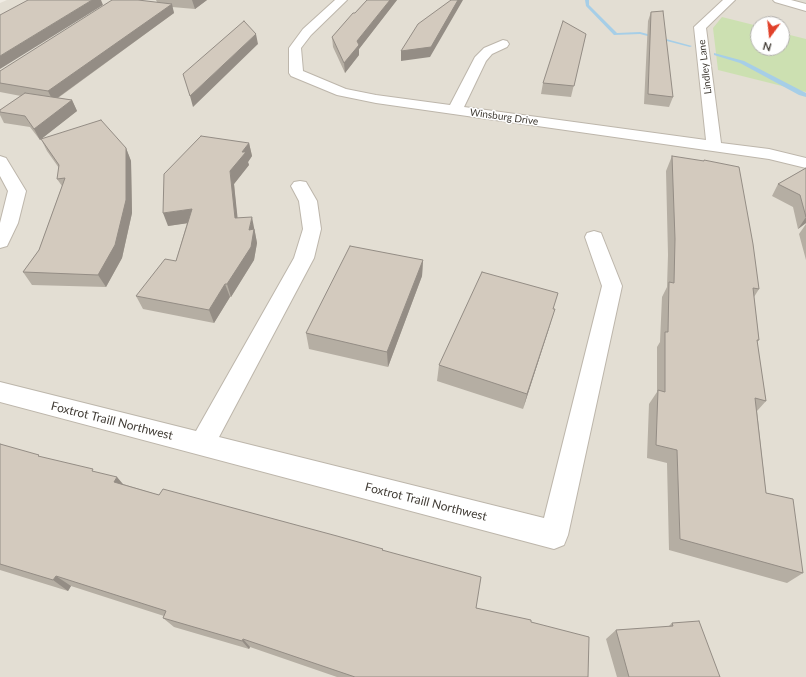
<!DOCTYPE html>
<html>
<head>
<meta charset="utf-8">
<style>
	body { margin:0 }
	#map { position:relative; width:806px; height:677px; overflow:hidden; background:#f0ece4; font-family:Lato,sans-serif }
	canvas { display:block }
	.north { position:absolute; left:750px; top:16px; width:40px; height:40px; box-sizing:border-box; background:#fff; border:1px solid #b3b1ae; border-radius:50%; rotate:195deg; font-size:11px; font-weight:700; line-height:16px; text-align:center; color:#413c35 }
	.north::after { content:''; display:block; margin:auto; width:14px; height:18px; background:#e1412a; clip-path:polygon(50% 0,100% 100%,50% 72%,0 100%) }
</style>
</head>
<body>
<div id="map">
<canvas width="806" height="677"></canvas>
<div class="north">N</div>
</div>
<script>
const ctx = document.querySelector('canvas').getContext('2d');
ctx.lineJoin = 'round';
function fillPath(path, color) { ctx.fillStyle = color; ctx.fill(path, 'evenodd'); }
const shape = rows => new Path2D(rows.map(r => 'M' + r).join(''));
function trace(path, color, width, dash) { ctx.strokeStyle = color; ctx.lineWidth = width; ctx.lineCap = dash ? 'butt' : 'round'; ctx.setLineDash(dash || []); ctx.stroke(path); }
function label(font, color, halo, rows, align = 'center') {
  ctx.font = font + ' Lato,sans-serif'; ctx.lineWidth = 3; ctx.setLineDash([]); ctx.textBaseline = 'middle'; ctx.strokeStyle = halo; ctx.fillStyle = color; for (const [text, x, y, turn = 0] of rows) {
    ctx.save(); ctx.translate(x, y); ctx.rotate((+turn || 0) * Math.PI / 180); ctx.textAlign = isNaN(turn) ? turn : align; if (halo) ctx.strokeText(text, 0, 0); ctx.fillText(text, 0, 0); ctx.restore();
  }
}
fillPath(shape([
	[7,0,806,0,806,677,0,677,0,3],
	[758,24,782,24,782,48,758,48]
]), '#e3ded3');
fillPath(shape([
	[722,17,758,26,758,48,782,48,782,33,806,39,806,92,718,70,713,28]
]), '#cce0b1');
fillPath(shape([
	[585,0,589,0,589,5,617,33,640,32,692,46,690,47,640,34,614,35,586,6,585,0],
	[714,53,744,61,806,93,806,97,799,95,740,63,714,55,714,53]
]), '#a6cee7');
const minor = shape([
	[335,0,347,0,311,35,301,48,303,71,346,89,376,95,450,105,475,57,484,48,503,40,507,41,509,44,507,47,492,54,486,61,464,107,706,140,694,27,723,0,735,0,706,28,721,143,769,149,806,158,806,168,769,159,376,103,337,95,291,76,289,73,289,48,303,29,335,0],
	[773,0,791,0,806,4,806,11,775,2,773,0],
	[0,156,6,158,26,191,18,223,7,246,0,248,0,223,8,191,0,176,0,156],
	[300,181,306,182,317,201,321,229,314,258,219,437,544,518,602,286,585,237,587,233,594,231,601,233,622,286,568,535,564,545,554,549,0,402,0,382,196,431,294,258,303,229,299,201,291,186,294,182,300,181]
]);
trace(minor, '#bdb6ab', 2);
fillPath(minor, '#fff');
fillPath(shape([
	[156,0,207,0,195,9,172,7,174,13,58,98,72,100,77,111,41,139,126,148,131,161,132,213,122,258,106,287,32,285,23,272,39,250,62,186,57,179,59,168,47,151,41,139,40,140,30,127,4,123,0,115,0,110,21,96,0,92,0,71,157,2],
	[367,0,397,0,359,49,359,55,345,73,333,47,332,37],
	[651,12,673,97,669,107,644,104,648,21],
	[586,34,571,97,541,94,543,83],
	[249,143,252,156,248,162,249,165,234,184,237,218,255,230,255,232,257,243,254,260,231,297,230,297,214,323,143,309,136,296,176,261,187,223,168,226],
	[672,156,759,289,754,297,759,340,757,342,766,401,757,411,766,493,803,573,787,583,669,550,667,463,647,458,649,404,657,392,657,347,660,342,662,297,667,287,668,255,666,171],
	[806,168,806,223,798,229,793,207,772,196,778,184],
	[806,224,806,260,799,234],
	[423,260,422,276,388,367,309,349,306,333],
	[553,309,550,325,523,409,437,381,439,365],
	[0,444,41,457,94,472,123,484,159,495,383,550,476,608,531,622,588,677,337,677,250,647,249,649,174,627,163,618,164,616,71,586,68,591,0,570],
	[672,623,720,677,617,677,606,639,616,630,668,627]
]), '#b5aea3');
fillPath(shape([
	[92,0,101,0,103,5,0,69,0,56],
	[192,0,207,0,195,9],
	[390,0,397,0,359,49,359,55,345,73,344,63,357,41],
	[458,0,463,0,430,57,401,61,401,51],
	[172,4,174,13,53,101,48,91],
	[256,34,258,44,193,107,190,96],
	[72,100,77,111,40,140,34,129],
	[249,143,252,156,248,162,249,165,234,184,239,231,235,218,230,171,242,152],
	[126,148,131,161,132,213,122,258,106,287,98,275],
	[192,209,196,222,168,226,163,213],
	[252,217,257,243,254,260,231,297,227,284,249,230],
	[806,217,806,223,798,229],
	[423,260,422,276,388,367,387,352],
	[225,284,230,297,214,323,209,310],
	[555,309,550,325,523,409,527,394],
	[117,477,128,490,114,482],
	[56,576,71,586,68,591,53,580],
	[243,639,250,647,249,649,242,641]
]), '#948d85');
const building = shape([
	[28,0,92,0,0,56,0,15,28,0],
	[112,0,138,0,172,4,48,91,0,83,0,71,112,0],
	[367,0,390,0,357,41,359,45,344,63,332,37,353,13,355,13,367,0],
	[451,0,458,0,431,47,401,51,418,24,451,0],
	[663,11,673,97,648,94,651,12,663,11],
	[244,21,256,34,190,96,183,74,244,21],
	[563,21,586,34,574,86,543,83,563,21],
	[25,93,72,100,34,129,25,116,0,112,0,110,25,93],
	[101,120,126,148,126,200,115,245,98,275,23,272,39,250,65,178,57,179,59,165,41,139,101,120],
	[201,136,249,143,242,152,246,152,230,171,235,218,252,217,249,230,254,229,251,247,227,284,225,284,209,310,136,296,165,259,176,261,192,209,163,213,164,174,201,136],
	[672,156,704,161,704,160,739,167,753,244,759,289,753,288,759,340,757,340,766,401,755,398,766,493,793,499,803,573,680,539,677,450,656,445,658,390,665,392,665,332,668,332,669,282,674,283,675,239,672,156],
	[806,168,806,217,800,195,778,184,806,168],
	[350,246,423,260,387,352,306,333,350,246],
	[482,272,558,293,553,309,555,309,527,394,439,365,482,272],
	[0,444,39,455,38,456,93,469,92,471,117,477,114,482,159,495,163,489,337,536,383,549,382,550,481,577,476,608,531,620,531,622,589,637,588,677,355,677,243,639,242,641,163,618,166,611,56,576,53,580,0,564,0,444],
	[699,621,720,677,629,677,616,630,673,626,672,623,699,621]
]);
fillPath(building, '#d3cabe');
trace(building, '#948d85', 1);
label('10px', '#413c35', '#fff', [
	["Lindley Lane",705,67,-97],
	["Winsburg Drive",504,117,8]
]);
label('12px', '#413c35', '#fff', [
	["Foxtrot Traill Northwest",112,421,14],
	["Foxtrot Traill Northwest",426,502,14]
]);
</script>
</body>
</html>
